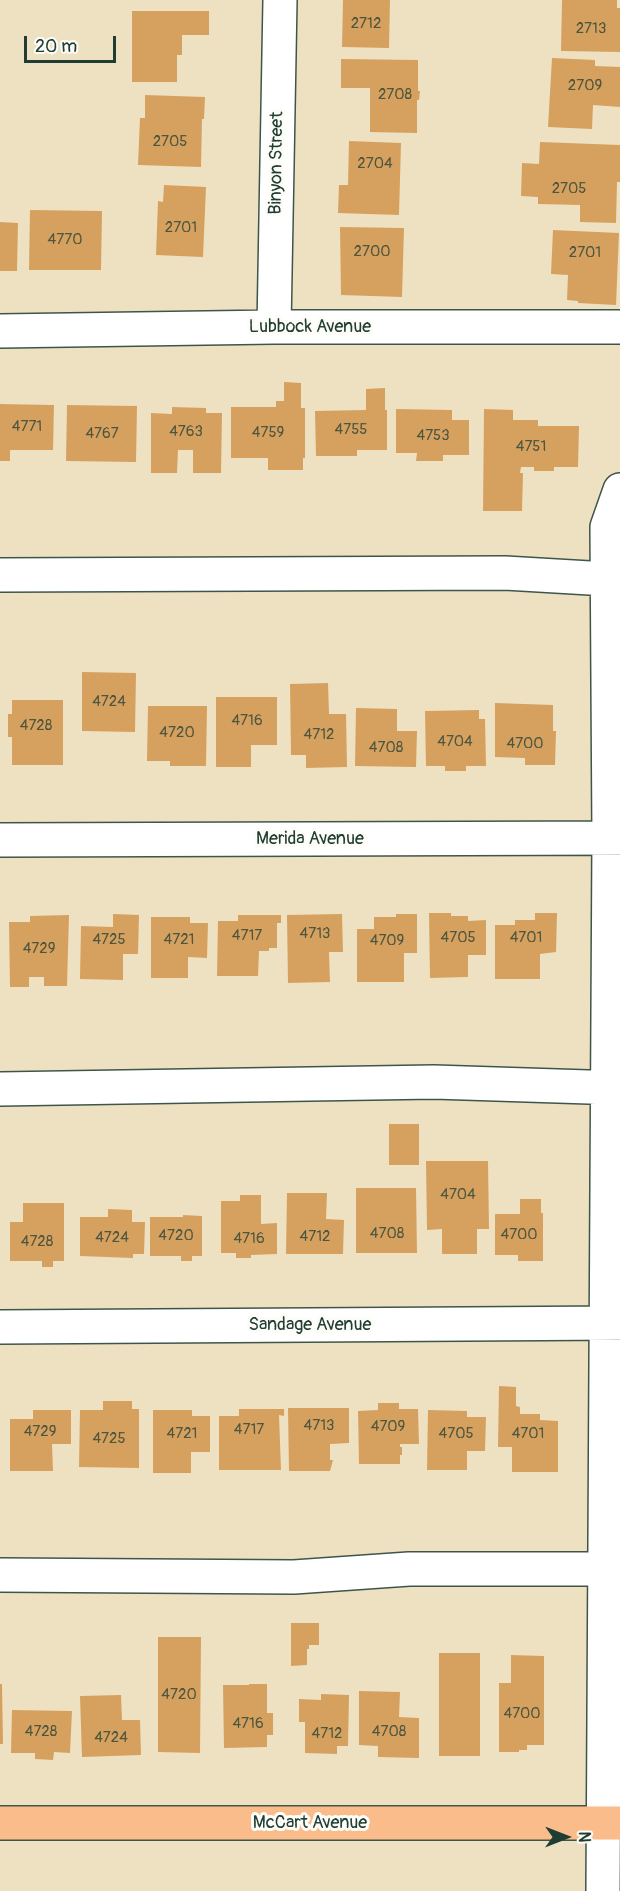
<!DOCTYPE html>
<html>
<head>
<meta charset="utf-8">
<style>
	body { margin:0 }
	#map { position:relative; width:620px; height:1891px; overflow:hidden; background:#eee1c1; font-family:Pangolin,sans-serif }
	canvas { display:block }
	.north { position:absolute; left:536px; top:1807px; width:60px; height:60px; -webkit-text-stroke:4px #fdfcf7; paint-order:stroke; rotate:90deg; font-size:16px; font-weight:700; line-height:24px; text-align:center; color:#1f3d34 }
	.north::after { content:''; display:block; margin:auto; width:21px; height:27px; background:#1f3d34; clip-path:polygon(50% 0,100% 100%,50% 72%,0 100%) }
	.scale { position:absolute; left:24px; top:36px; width:92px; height:27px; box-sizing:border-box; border:3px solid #1f3d34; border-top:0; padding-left:8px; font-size:18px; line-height:21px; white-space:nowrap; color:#1f3d34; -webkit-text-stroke:4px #fdfcf7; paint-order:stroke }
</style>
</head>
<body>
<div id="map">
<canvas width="620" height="1891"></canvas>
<div class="north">N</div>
<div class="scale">20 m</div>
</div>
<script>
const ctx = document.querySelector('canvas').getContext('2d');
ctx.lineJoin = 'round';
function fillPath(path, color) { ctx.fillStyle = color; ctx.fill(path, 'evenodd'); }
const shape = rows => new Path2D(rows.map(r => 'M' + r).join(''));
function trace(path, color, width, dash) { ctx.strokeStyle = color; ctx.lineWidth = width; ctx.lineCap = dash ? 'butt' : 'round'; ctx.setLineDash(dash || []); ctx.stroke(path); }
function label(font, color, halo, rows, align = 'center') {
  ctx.font = font + ' Pangolin,sans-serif'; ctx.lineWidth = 6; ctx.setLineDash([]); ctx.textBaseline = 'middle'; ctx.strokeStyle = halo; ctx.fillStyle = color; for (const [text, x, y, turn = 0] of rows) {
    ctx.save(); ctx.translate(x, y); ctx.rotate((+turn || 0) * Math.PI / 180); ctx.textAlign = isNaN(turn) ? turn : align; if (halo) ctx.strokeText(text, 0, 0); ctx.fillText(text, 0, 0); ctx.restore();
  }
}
fillPath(shape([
	[343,0,390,0,389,48,342,47],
	[562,0,617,0,617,8,620,8,620,52,561,51],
	[132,11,209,11,209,35,182,35,182,55,177,55,177,82,132,82],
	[552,58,595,60,595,66,620,67,620,107,593,105,592,129,548,127],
	[341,59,418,60,418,91,420,91,419,100,417,100,417,133,370,132,370,88,341,88],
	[145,95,205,97,204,119,202,119,201,167,138,165,140,118,145,118],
	[349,141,401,143,399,215,338,213,339,185,348,185],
	[540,142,620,145,620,182,617,182,616,223,580,222,580,205,538,204,538,197,521,196,522,163,539,164],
	[164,185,206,187,203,257,156,255,158,201,163,202],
	[30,210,102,211,101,270,29,270],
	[0,222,18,223,17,271,0,271],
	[340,227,404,228,402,297,341,295],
	[553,230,619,233,616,305,578,303,578,301,567,300,568,275,551,274],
	[284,382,301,383,301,408,305,408,305,458,303,458,303,470,268,470,268,458,231,458,231,407,276,407,276,401,284,401],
	[385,388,385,410,387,410,387,450,357,450,357,456,316,456,315,411,366,410,366,389],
	[0,404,54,405,53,450,10,450,10,461,0,461],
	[67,405,137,406,136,462,66,461],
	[172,407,206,408,206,413,222,413,221,473,193,473,193,450,178,450,177,473,151,473,151,413,172,414],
	[396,409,452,410,452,420,469,420,469,455,443,455,443,461,416,461,417,453,396,453],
	[484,409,513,410,513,420,538,420,538,426,579,426,578,467,554,467,554,471,534,471,534,467,521,467,520,473,523,473,522,511,483,511],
	[82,672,136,673,135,732,82,731],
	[328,683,329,714,346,714,347,767,306,768,306,755,291,755,290,684],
	[216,697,277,697,277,745,251,745,251,767,216,767],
	[12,700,63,700,63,765,12,765,12,737,8,737,8,714,12,714],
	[495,703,553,705,553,731,556,731,555,765,525,765,525,758,495,757],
	[148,706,207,706,206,766,170,766,170,761,147,761],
	[356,708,397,709,397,731,417,731,416,767,355,766],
	[479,710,479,719,485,719,486,766,466,766,466,771,445,771,445,766,426,766,425,711],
	[429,913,451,913,451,916,468,916,468,921,486,920,486,955,468,955,468,977,430,978],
	[535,913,557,913,556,952,540,954,540,979,495,979,495,925,515,925,515,920,535,920],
	[113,914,139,915,138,954,123,954,123,980,80,979,81,926,113,927],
	[342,914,343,952,329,952,330,982,288,983,287,915],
	[396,914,417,914,417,953,404,953,404,982,357,982,357,929,374,929,374,917,396,917],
	[69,915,67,986,44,986,44,977,29,977,29,987,10,987,9,922,30,922,30,916],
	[238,915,281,915,281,923,277,923,277,948,269,948,269,951,259,951,258,976,217,976,218,921,238,921],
	[151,917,190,917,190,923,208,923,207,958,188,957,188,978,151,978],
	[389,1124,419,1124,419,1165,389,1165],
	[426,1161,488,1161,489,1229,477,1229,477,1254,442,1254,442,1229,427,1230],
	[356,1188,416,1188,417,1253,356,1253],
	[287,1193,327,1193,326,1219,344,1220,343,1254,286,1254],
	[240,1195,261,1195,261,1224,277,1223,277,1254,251,1255,251,1258,236,1258,236,1253,221,1253,221,1201,240,1201],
	[520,1199,541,1199,541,1213,543,1213,543,1261,518,1261,518,1255,495,1255,495,1214,520,1214],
	[23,1203,64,1203,64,1261,53,1261,53,1267,42,1267,42,1261,10,1261,10,1222,23,1222],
	[108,1209,132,1210,132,1222,145,1222,144,1254,133,1254,133,1258,80,1256,80,1217,108,1217],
	[183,1215,202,1216,202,1256,192,1256,192,1261,181,1261,181,1256,150,1256,150,1217,183,1217],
	[499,1386,516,1387,516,1406,520,1407,520,1414,540,1414,540,1420,558,1421,558,1472,512,1472,512,1447,498,1447],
	[103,1401,132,1401,132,1409,139,1409,139,1468,79,1467,80,1410,103,1410],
	[378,1403,399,1403,399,1409,418,1409,419,1444,400,1444,400,1447,402,1447,402,1455,400,1455,400,1464,359,1464,358,1411,378,1410],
	[288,1408,349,1408,349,1443,330,1444,330,1460,333,1460,330,1471,289,1471],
	[239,1409,284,1409,284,1416,279,1415,281,1470,219,1470,219,1416,239,1416],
	[33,1410,71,1410,71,1444,52,1444,53,1471,10,1471,10,1419,33,1419],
	[153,1410,192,1410,192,1416,210,1416,210,1452,191,1452,191,1473,153,1473],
	[428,1410,467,1411,467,1417,486,1417,485,1451,467,1451,467,1470,427,1470],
	[291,1623,319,1623,319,1645,309,1645,309,1649,307,1649,307,1665,291,1666],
	[158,1637,201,1637,200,1753,158,1752],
	[439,1653,480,1653,480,1756,439,1756],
	[511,1655,544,1656,544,1745,527,1745,527,1750,519,1750,519,1752,499,1752,499,1683,511,1683],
	[0,1684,2,1684,3,1744,0,1744],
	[249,1684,267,1684,267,1713,273,1713,273,1735,267,1735,267,1747,224,1748,223,1685,249,1685],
	[359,1691,400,1692,399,1717,419,1718,419,1758,378,1757,378,1746,359,1745],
	[321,1694,349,1695,348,1746,337,1746,337,1754,305,1753,305,1722,299,1722,299,1699,321,1700],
	[121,1695,122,1720,140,1720,141,1755,82,1757,80,1696],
	[12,1710,72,1711,70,1753,54,1752,53,1760,35,1759,35,1753,11,1753]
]), '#d6a15f');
const minor = shape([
	[274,327,280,0],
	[0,331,274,327,620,327],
	[0,575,505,573,607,579],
	[0,840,620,838],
	[0,1089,434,1082,620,1088],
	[0,1327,620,1323],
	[0,1575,294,1577,409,1569,620,1569],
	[603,1891,609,838,607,527,620,490]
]);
const major = shape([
	[0,1823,620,1823]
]);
trace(minor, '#3e5649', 36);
trace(major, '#3e5649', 36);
trace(minor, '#fff', 33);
trace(major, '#f9bc8a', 33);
label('15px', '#4d563f', null, [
	["2712",366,24],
	["2713",591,29],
	["2709",585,86],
	["2708",395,95],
	["2705",170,142],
	["2704",375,164],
	["2705",569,189],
	["2701",181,228],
	["4770",65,240],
	["2700",372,252],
	["2701",585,253],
	["4771",27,427],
	["4755",351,430],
	["4763",186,432],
	["4759",268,433],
	["4767",102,434],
	["4753",433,436],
	["4751",531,447],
	["4724",109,702],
	["4716",247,721],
	["4728",36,726],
	["4720",177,733],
	["4712",319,735],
	["4704",455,742],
	["4700",525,744],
	["4708",386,748],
	["4713",315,934],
	["4717",247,936],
	["4705",458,938],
	["4701",526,938],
	["4725",109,940],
	["4721",179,940],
	["4709",387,941],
	["4729",39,949],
	["4704",458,1195],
	["4708",387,1234],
	["4700",519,1235],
	["4720",176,1236],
	["4712",315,1237],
	["4724",112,1238],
	["4716",249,1239],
	["4728",37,1242],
	["4713",319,1426],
	["4709",388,1427],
	["4717",249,1430],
	["4729",40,1432],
	["4721",182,1434],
	["4705",456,1434],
	["4701",528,1434],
	["4725",109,1439],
	["4720",179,1695],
	["4700",522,1714],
	["4716",248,1724],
	["4728",41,1732],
	["4708",389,1732],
	["4712",327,1734],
	["4724",111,1738]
]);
label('18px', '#1f3d34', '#fdfcf7', [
	["Binyon Street",277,163,-89],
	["Lubbock Avenue",310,327],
	["Merida Avenue",310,839],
	["Sandage Avenue",310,1325],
	["McCart Avenue",310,1823]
]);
</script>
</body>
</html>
